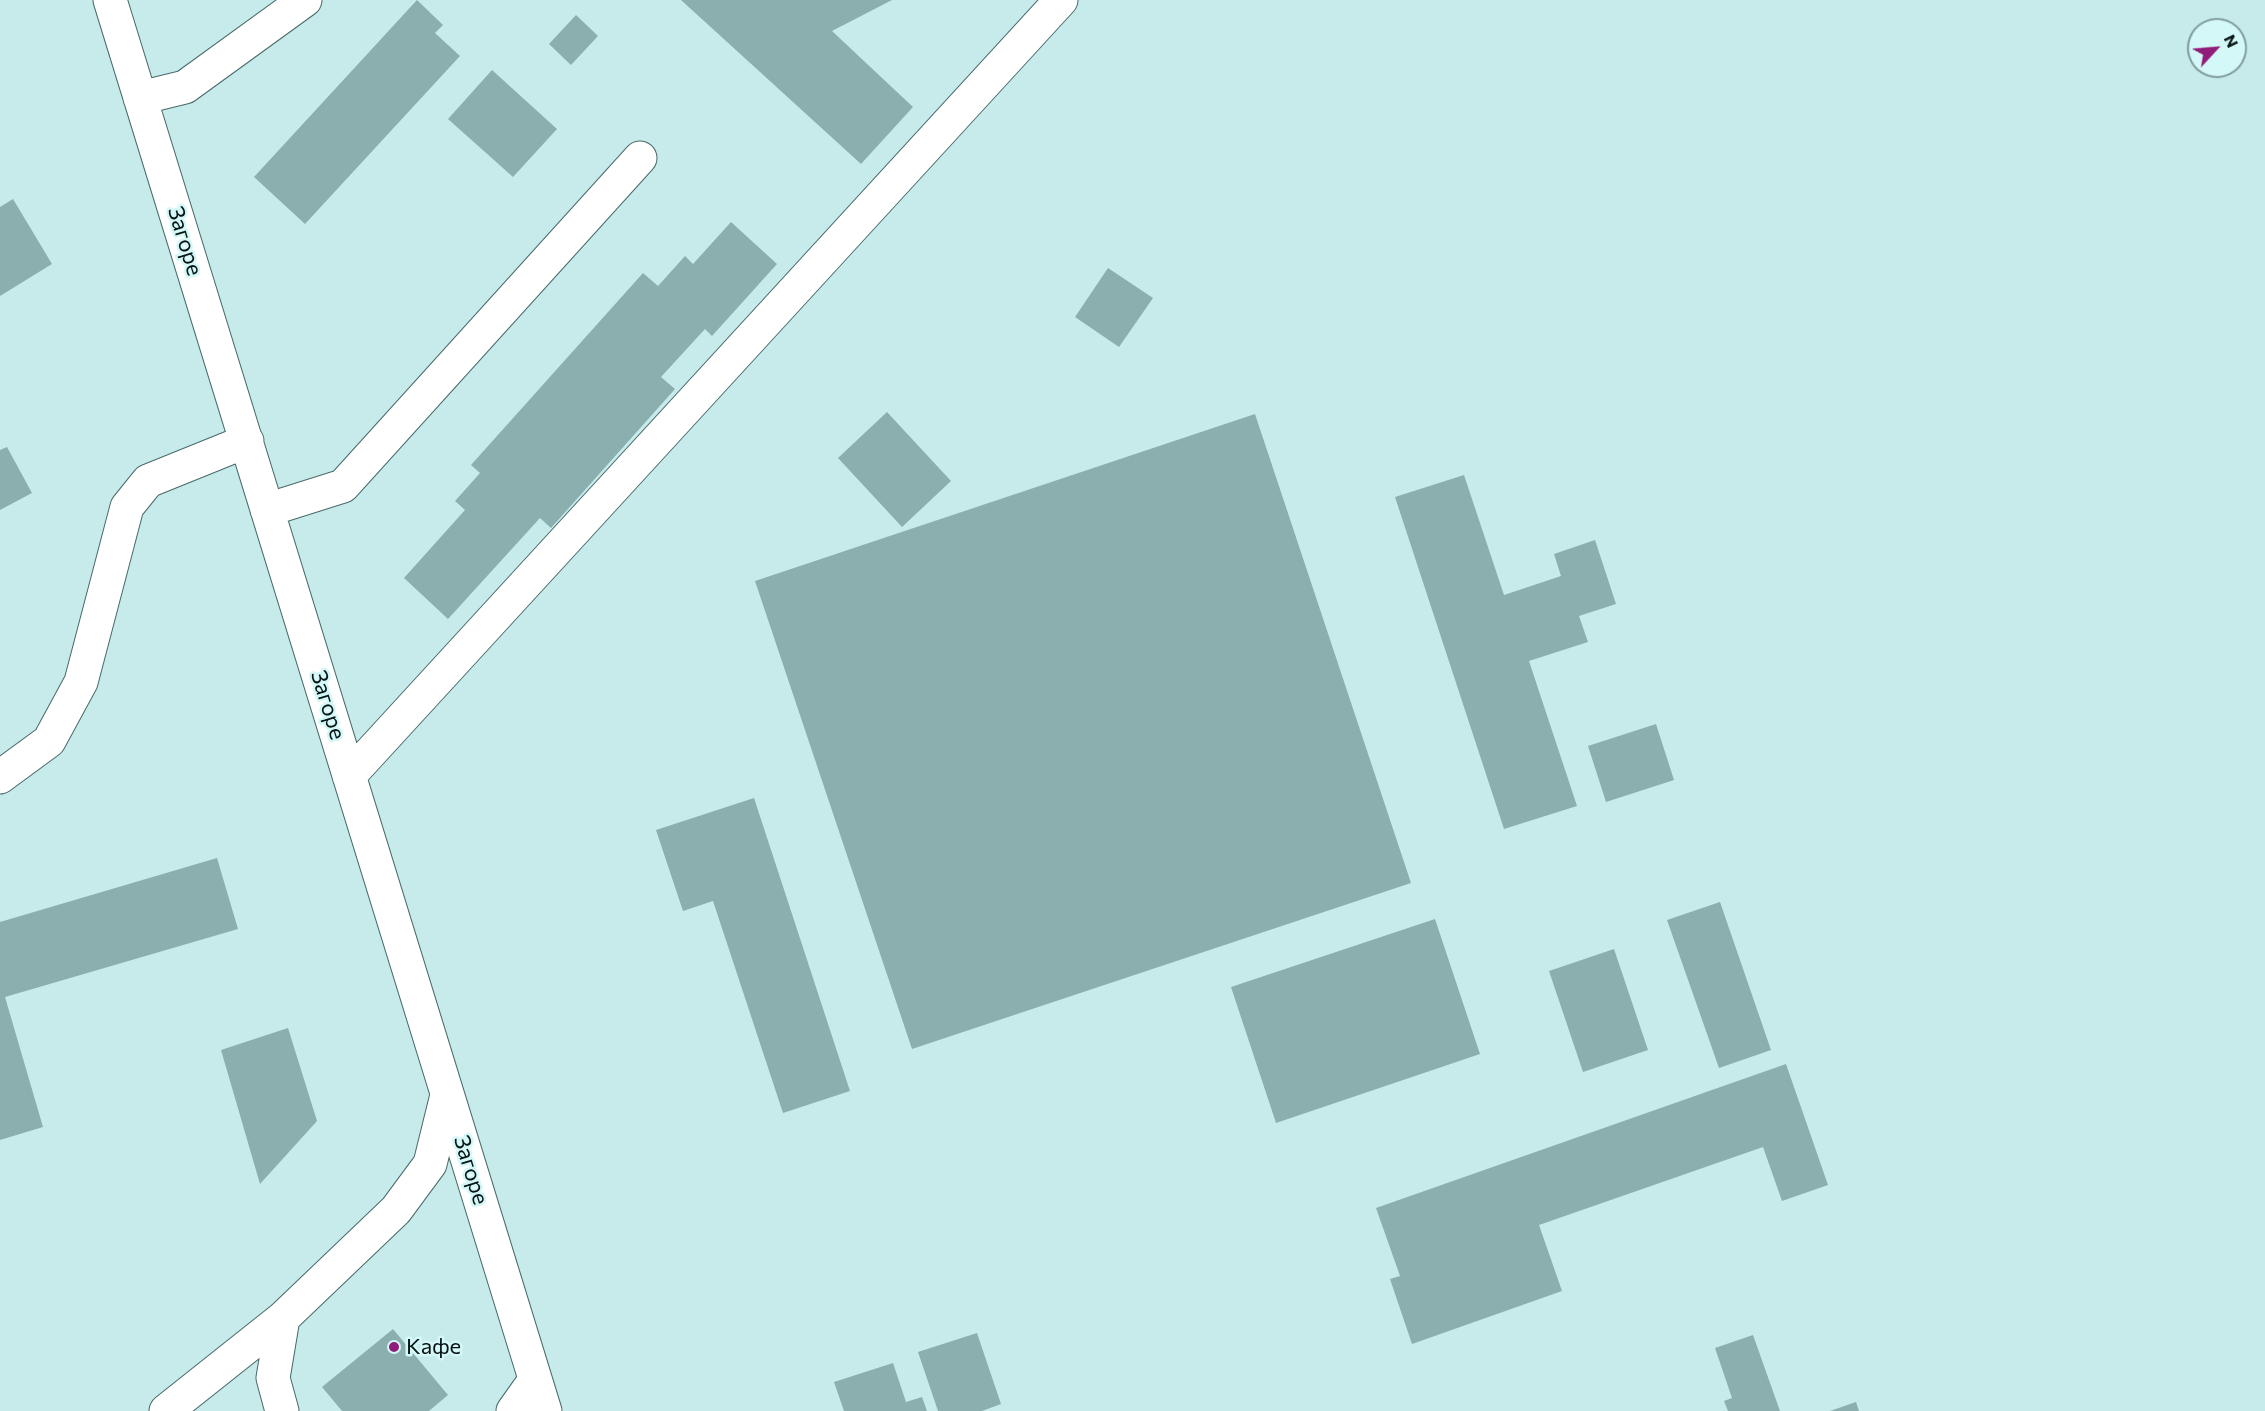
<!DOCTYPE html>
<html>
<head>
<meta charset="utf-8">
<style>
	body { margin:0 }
	#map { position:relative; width:2265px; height:1411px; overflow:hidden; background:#c6ebea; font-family:Commissioner,sans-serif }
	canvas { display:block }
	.north { position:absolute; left:2187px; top:18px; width:60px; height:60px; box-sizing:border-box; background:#d3f8f7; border:2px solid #819d9c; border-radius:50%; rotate:64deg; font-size:16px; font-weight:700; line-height:24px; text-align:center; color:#071414 }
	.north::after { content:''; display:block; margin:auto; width:21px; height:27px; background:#921c7a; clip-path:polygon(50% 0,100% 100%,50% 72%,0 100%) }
</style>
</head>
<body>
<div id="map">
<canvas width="2265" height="1411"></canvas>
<div class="north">N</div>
</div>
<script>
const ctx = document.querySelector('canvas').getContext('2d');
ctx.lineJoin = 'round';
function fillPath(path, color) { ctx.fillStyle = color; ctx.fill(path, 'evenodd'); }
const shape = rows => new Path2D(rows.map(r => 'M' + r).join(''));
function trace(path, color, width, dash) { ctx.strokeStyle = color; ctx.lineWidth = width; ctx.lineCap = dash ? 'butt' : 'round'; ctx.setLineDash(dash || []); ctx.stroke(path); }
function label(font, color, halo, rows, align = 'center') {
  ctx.font = font + ' Commissioner,sans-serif'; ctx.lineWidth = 5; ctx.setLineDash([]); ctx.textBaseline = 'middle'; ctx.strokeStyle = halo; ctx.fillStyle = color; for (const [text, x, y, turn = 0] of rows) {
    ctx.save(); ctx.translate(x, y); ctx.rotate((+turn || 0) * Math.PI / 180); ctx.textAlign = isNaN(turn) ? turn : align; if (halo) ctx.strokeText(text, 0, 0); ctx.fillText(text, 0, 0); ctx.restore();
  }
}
fillPath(shape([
	[417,0,443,25,435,33,460,56,305,224,254,177],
	[681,0,892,0,832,31,913,107,861,164],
	[576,15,598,36,571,65,549,44],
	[492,70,557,129,513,177,448,119],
	[13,199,52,264,0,296,0,207],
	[731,222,777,264,712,336,705,329,661,377,675,389,551,528,540,518,448,619,404,578,465,510,455,501,480,473,471,465,643,273,658,286,685,256,693,264],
	[1108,268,1153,298,1119,347,1075,317],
	[887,412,951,481,902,527,838,458],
	[1255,414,1411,883,912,1049,755,581],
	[7,447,32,493,0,510,0,450],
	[1464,475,1504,595,1561,576,1554,554,1595,540,1616,604,1579,616,1588,642,1529,661,1577,806,1504,829,1395,497],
	[1656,724,1674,780,1606,802,1588,746],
	[754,798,850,1091,783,1113,713,901,683,911,656,830],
	[217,858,238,929,5,997,43,1127,0,1140,0,922],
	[1720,902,1771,1050,1719,1068,1667,920],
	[1435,919,1480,1054,1276,1123,1231,987],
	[1614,949,1648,1050,1583,1072,1549,971],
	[288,1028,317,1121,260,1184,221,1050],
	[1786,1064,1828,1185,1782,1201,1763,1147,1539,1225,1562,1291,1412,1344,1390,1279,1400,1276,1376,1208],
	[393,1329,448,1395,429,1411,342,1411,322,1387],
	[977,1333,1001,1404,982,1411,938,1411,918,1352],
	[1753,1335,1780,1411,1728,1411,1724,1401,1732,1398,1715,1348],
	[893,1363,906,1402,922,1397,927,1411,844,1411,834,1382],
	[1856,1402,1859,1411,1830,1411]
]), '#8bafae');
const minor = shape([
	[110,0,545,1411],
	[140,98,185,87,305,0],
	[267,510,343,486,640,158],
	[349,776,1061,0],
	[0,777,49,741,81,682,127,507,148,481,247,441],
	[166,1411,283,1318],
	[282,1411,273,1378,283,1318,396,1210,430,1164,447,1095],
	[513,1411,535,1380]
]);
trace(minor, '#486969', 35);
trace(minor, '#fff', 33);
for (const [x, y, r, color] of [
	[394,1347,6,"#921c7a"]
]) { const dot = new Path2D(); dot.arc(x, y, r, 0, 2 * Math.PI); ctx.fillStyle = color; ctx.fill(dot); trace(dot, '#d3f8f7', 2); }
label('22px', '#071414', '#d3f8f7', [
	["Загоре",185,241,73],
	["Загоре",328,705,73],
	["Загоре",471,1170,73]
]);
label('22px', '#071414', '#d3f8f7', [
	["Кафе",406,1347]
], 'left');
</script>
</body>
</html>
